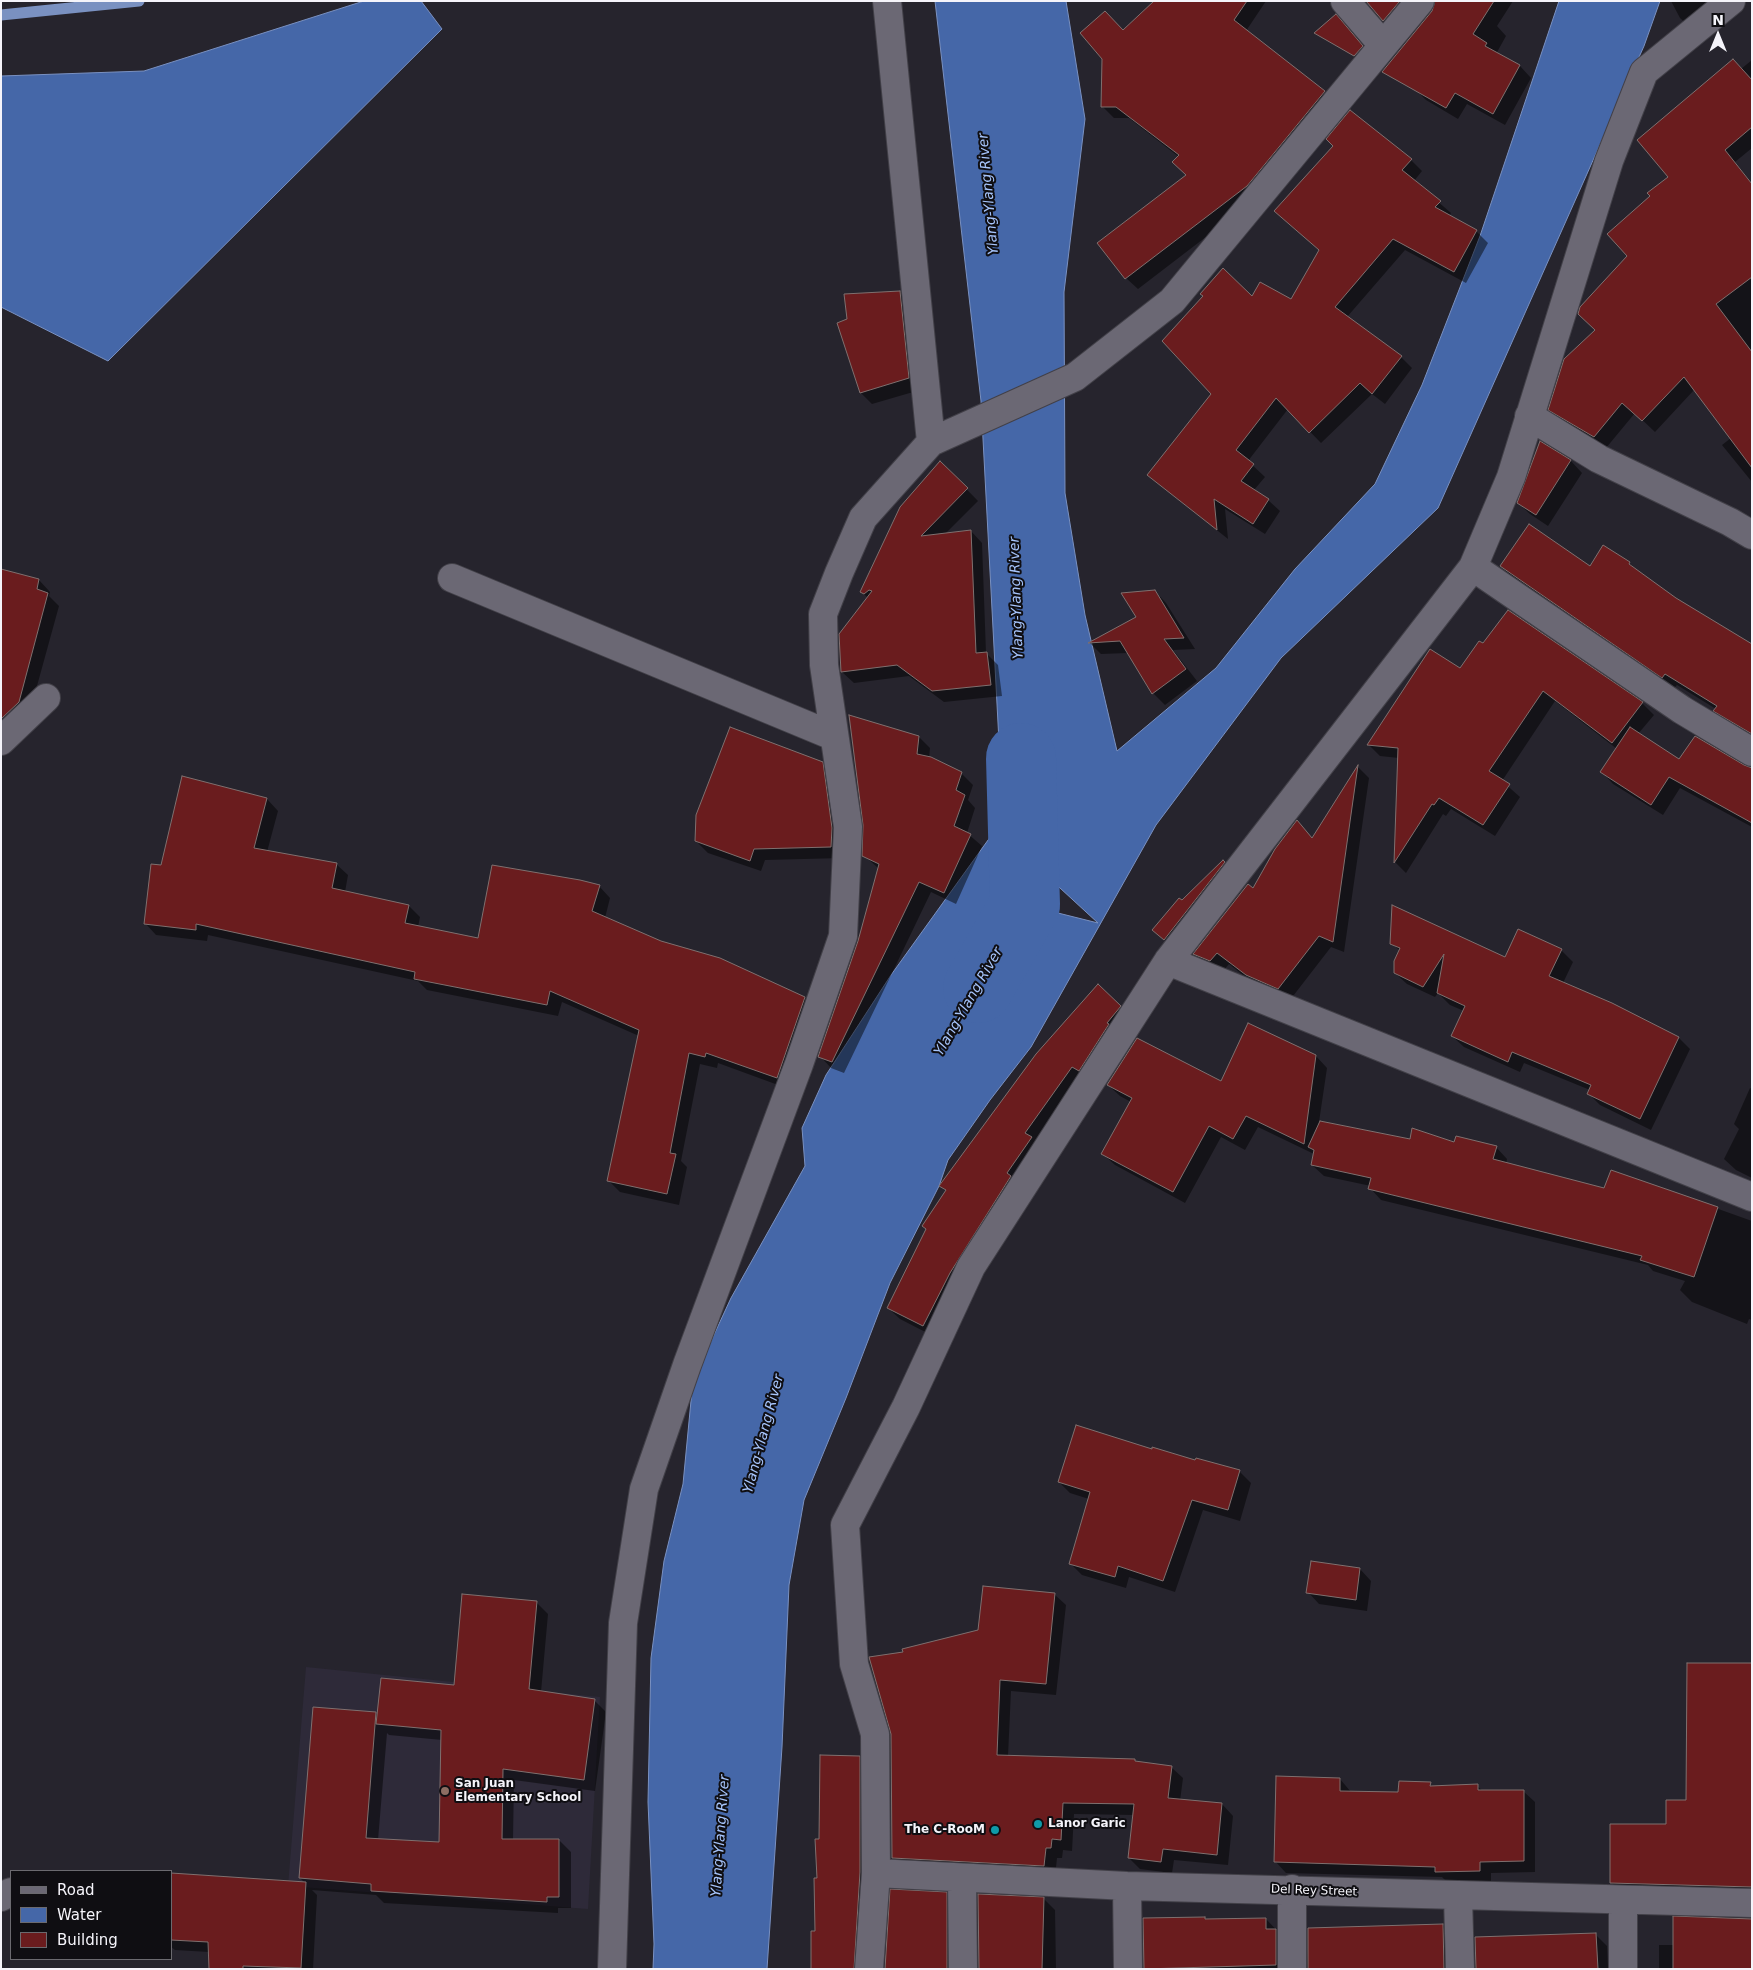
<!DOCTYPE html>
<html>
<head>
<meta charset="utf-8">
<style>
	body { margin:0 }
	#map { position:relative; width:1753px; height:1970px; overflow:hidden; background:#26242d; font-family:"DejaVu Sans",sans-serif }
	canvas { display:block }
	.frame { position:absolute; inset:0; border:2px solid #f5f4fa; pointer-events:none }
	.legend { position:absolute; left:10px; top:1870px; width:162px; height:90px; box-sizing:border-box; background:#0f0e12; border:1px solid #6b6a6f; margin:0; padding:6px 9px; list-style:none; font-size:15px; color:#f5f4fa }
	.legend li { display:flex; align-items:center; gap:10px; height:25px }
	.legend b { width:25px; border:1px solid #6b6a6f }
	.north { position:absolute; left:1693px; top:10px; width:50px; height:50px; -webkit-text-stroke:4px #0f0e12; paint-order:stroke; rotate:0deg; font-size:14px; font-weight:700; line-height:20px; text-align:center; color:#f5f4fa }
	.north::after { content:''; display:block; margin:auto; width:18px; height:22px; background:#f5f4fa; clip-path:polygon(50% 0,100% 100%,50% 72%,0 100%) }
</style>
</head>
<body>
<div id="map">
<canvas width="1753" height="1970"></canvas>
<div class="frame"></div>
<ul class="legend">
<li><b style="height:6px;background:#6b6874"></b>Road</li>
<li><b style="height:14px;background:#4567a8"></b>Water</li>
<li><b style="height:14px;background:#6a1c1e"></b>Building</li>
</ul>
<div class="north">N</div>
</div>
<script>
const ctx = document.querySelector('canvas').getContext('2d');
ctx.lineJoin = 'round';
function fillPath(path, color) { ctx.fillStyle = color; ctx.fill(path, 'evenodd'); }
const shape = rows => new Path2D(rows.map(r => 'M' + r).join(''));
function trace(path, color, width, dash) { ctx.strokeStyle = color; ctx.lineWidth = width; ctx.lineCap = dash ? 'butt' : 'round'; ctx.setLineDash(dash || []); ctx.stroke(path); }
function label(font, color, halo, rows, align = 'center') {
  ctx.font = font + ' "DejaVu Sans",sans-serif'; ctx.lineWidth = 4; ctx.setLineDash([]); ctx.textBaseline = 'middle'; ctx.strokeStyle = halo; ctx.fillStyle = color; for (const [text, x, y, turn = 0] of rows) {
    ctx.save(); ctx.translate(x, y); ctx.rotate((+turn || 0) * Math.PI / 180); ctx.textAlign = isNaN(turn) ? turn : align; if (halo) ctx.strokeText(text, 0, 0); ctx.fillText(text, 0, 0); ctx.restore();
  }
}
fillPath(shape([
	[306,1667,600,1697,588,1909,288,1886]
]), '#2e2a39');
const water = shape([
	[364,1,421,1,442,29,108,361,1,307,1,76,144,71,364,1],
	[935,1,1066,1,1085,119,1064,292,1065,493,1085,615,1117,751,1216,668,1295,569,1375,484,1422,385,1480,236,1559,1,1660,1,1644,46,1438,508,1281,658,1156,825,1031,1047,990,1100,948,1160,939,1186,890,1283,846,1398,804,1500,789,1585,782,1747,767,1969,653,1969,654,1944,648,1802,651,1658,664,1561,683,1484,693,1380,731,1298,805,1166,802,1128,826,1075,891,975,996,829,997,822,999,742,981,401,935,1],
	[997,830,1098,923,1026,905,997,830]
]);
fillPath(water, '#4567a8');
trace(water, '#7a91c1', 1);
fillPath(shape([
	[1216,1,1266,1,1246,31,1336,104,1258,197,1138,289,1126,278,1188,176,1179,157,1129,118,1114,118,1102,106,1124,32],
	[1391,1,1423,1,1406,18],
	[1436,1,1513,1,1497,26,1506,36,1496,54,1520,66,1531,78,1505,125,1467,104,1458,119,1426,100,1415,89],
	[1671,1,1723,1,1692,29,1680,18],
	[1752,60,1752,148,1735,162,1752,183,1752,482,1722,445,1731,438,1694,390,1655,432,1635,413,1606,448,1561,421,1550,409,1596,330,1652,197,1670,177,1741,69],
	[1411,160,1422,171,1414,181,1451,213,1449,216,1476,231,1488,243,1466,283,1405,250,1347,317,1401,357,1412,368,1385,404,1372,394,1321,443,1288,409,1248,461,1265,477,1254,490,1268,500,1280,511,1265,534,1225,509,1228,539,1148,475,1213,394,1253,298,1291,300,1320,251,1276,211],
	[900,292,911,304,920,390,872,404,861,393,839,323],
	[1541,443,1571,461,1582,473,1548,526,1530,514,1518,503],
	[940,462,978,501,945,534,971,531,982,543,986,653,998,665,1002,696,944,702,909,676,854,683,842,672,840,635,868,598,861,591],
	[1629,563,1752,676,1752,738,1726,722,1715,710,1716,709,1677,685,1674,688,1513,578,1501,566,1591,568],
	[39,580,50,592,49,596,59,606,29,715,1,708],
	[1155,591,1166,603,1195,649,1173,650,1197,681,1165,705,1153,693,1128,653,1101,654,1090,643,1138,618],
	[1508,612,1642,703,1654,715,1638,734,1679,761,1752,773,1752,827,1680,788,1663,815,1613,784,1602,772,1617,749,1555,701,1502,781,1520,797,1495,836,1451,809,1446,816,1443,814,1406,873,1395,862,1399,758,1380,756,1369,745,1461,670],
	[919,737,930,748,929,758,961,773,973,785,968,800,975,808,967,833,982,846,956,904,931,892,844,1073,831,1068,820,1056,859,941,879,869,864,855],
	[822,763,834,775,843,858,765,860,761,871,708,853,696,841],
	[1358,767,1369,778,1344,952,1331,947,1290,1000,1258,987,1229,964,1222,972,1206,965,1195,954,1253,890,1312,839],
	[183,778,267,799,278,811,267,852,336,864,348,875,345,892,409,906,420,917,418,927,479,940,599,886,610,898,605,918,661,942,719,960,805,998,816,1010,789,1089,718,1063,717,1068,700,1064,681,1161,687,1167,679,1205,620,1192,609,1181,639,1036,562,1002,558,1016,427,990,418,981,208,935,207,941,156,935,145,923,162,867],
	[1223,862,1235,874,1176,951,1153,929],
	[1392,943,1505,959,1561,950,1573,962,1563,983,1679,1038,1690,1049,1651,1130,1600,1105,1589,1094,1590,1090,1524,1063,1520,1072,1464,1047,1452,1036,1464,1011,1450,1005,1438,993,1435,997,1407,984,1395,973,1400,951],
	[1098,986,1131,1018,935,1337,900,1319,888,1308,947,1191,941,1186],
	[1316,1056,1327,1068,1319,1122,1411,1140,1496,1147,1507,1159,1506,1164,1605,1190,1612,1171,1752,1221,1752,1320,1749,1319,1747,1324,1692,1302,1680,1290,1685,1281,1653,1271,1648,1265,1381,1200,1370,1188,1371,1186,1324,1176,1312,1165,1314,1154,1258,1127,1245,1150,1221,1137,1185,1203,1115,1165,1103,1154,1131,1102,1120,1096,1108,1085,1221,1083],
	[1750,1088,1752,1089,1752,1178,1736,1170,1724,1159,1739,1129,1734,1124],
	[1197,1459,1240,1472,1251,1483,1240,1521,1203,1510,1175,1592,1129,1577,1126,1588,1082,1575,1071,1564,1089,1499,1070,1493,1059,1482,1196,1462],
	[1360,1569,1371,1581,1367,1611,1319,1604,1308,1592],
	[1054,1594,1066,1605,1056,1695,1011,1691,1008,1756,1134,1760,1137,1763,1171,1767,1183,1778,1180,1801,1222,1804,1233,1816,1228,1865,1174,1860,1172,1873,1140,1869,1129,1858,1134,1815,1074,1814,1072,1851,1063,1850,1062,1858,1057,1858,1055,1877,904,1869,893,1858,905,1653,979,1631],
	[536,1602,548,1614,541,1692,594,1700,606,1712,595,1791,514,1780,513,1840,559,1840,571,1852,571,1908,558,1908,558,1913,384,1903,376,1895,312,1890,317,1895,313,1969,210,1969,209,1952,175,1950,171,1947,171,1874,305,1883,300,1878,375,1713,378,1715,456,1687],
	[387,1733,389,1735,442,1740,441,1844,378,1840],
	[1752,1664,1752,1898,1622,1894,1611,1882,1667,1825,1687,1801],
	[859,1758,870,1769,865,1969,813,1969,820,1840],
	[1340,1779,1351,1792,1399,1794,1430,1784,1433,1787,1477,1786,1483,1791,1523,1791,1535,1802,1535,1872,1491,1873,1491,1882,1448,1883,1442,1877,1286,1873,1275,1861],
	[946,1894,957,1905,958,1969,886,1969],
	[1044,1899,1055,1910,1056,1969,980,1969],
	[1266,1919,1287,1941,1288,1969,1144,1969],
	[1443,1925,1454,1936,1455,1969,1307,1969,1309,1929],
	[1596,1935,1607,1946,1608,1969,1475,1969,1476,1938],
	[1659,1945,1674,1945,1752,1969,1659,1969]
]), '#0007');
trace(shape([
	[1,15,139,1]
]), '#7a91c1', 11);
trace(shape([
	[978,988,1025,905,1021,758]
]), '#4567a8', 70);
const building = shape([
	[1154,1,1247,1,1234,20,1325,91,1247,186,1125,279,1097,243,1186,175,1172,162,1179,155,1116,107,1101,107,1102,59,1080,33,1105,11,1123,30,1154,1],
	[1366,1,1400,1,1383,21,1366,1],
	[1435,1,1494,1,1473,34,1487,43,1485,46,1520,65,1493,114,1455,93,1446,108,1382,72,1432,11,1435,1],
	[1336,14,1363,46,1354,56,1314,33,1336,14],
	[1733,59,1752,80,1752,127,1725,150,1752,184,1752,277,1716,304,1752,352,1752,468,1684,377,1642,421,1622,403,1594,437,1548,410,1564,359,1595,330,1578,314,1580,307,1627,256,1607,234,1650,196,1647,193,1668,177,1637,140,1733,59],
	[1350,110,1412,159,1402,170,1441,201,1435,207,1477,230,1454,272,1393,239,1335,307,1402,356,1372,394,1360,383,1309,433,1276,398,1236,450,1254,464,1241,481,1269,499,1253,524,1214,499,1217,530,1147,475,1211,394,1162,341,1203,296,1200,294,1223,268,1252,296,1260,282,1291,299,1319,250,1274,211,1333,146,1326,139,1350,110],
	[900,291,909,378,860,393,837,323,847,319,844,294,900,291],
	[1540,441,1571,460,1536,515,1517,503,1540,441],
	[940,461,968,488,921,536,971,530,976,653,987,652,991,685,932,691,897,665,841,672,839,634,872,591,869,590,864,594,860,592,900,507,940,461],
	[1529,524,1590,566,1603,545,1630,562,1629,564,1676,598,1752,644,1752,734,1713,711,1717,706,1665,674,1662,678,1500,566,1529,524],
	[1,569,39,579,37,589,48,593,19,702,1,719,1,569],
	[1155,590,1184,638,1164,639,1186,669,1152,694,1120,641,1088,643,1136,617,1121,593,1155,590],
	[1508,610,1643,702,1612,743,1543,691,1489,771,1510,784,1483,825,1439,798,1434,805,1432,804,1394,863,1398,748,1367,745,1430,649,1460,668,1479,641,1483,643,1508,610],
	[849,715,919,736,917,754,931,757,962,772,956,790,965,795,954,826,971,834,944,893,919,882,832,1062,818,1057,858,941,879,864,862,856,863,825,849,715],
	[730,727,823,762,832,828,831,847,754,849,750,861,695,841,696,815,730,727],
	[1630,727,1679,759,1695,736,1744,765,1752,768,1752,823,1669,777,1651,805,1600,772,1630,727],
	[1358,765,1333,942,1319,936,1278,989,1246,975,1217,953,1210,961,1193,954,1248,884,1253,888,1275,849,1297,820,1312,838,1358,765],
	[182,776,267,798,254,848,337,863,332,888,409,905,405,923,478,938,492,865,580,880,600,885,592,911,661,941,720,958,805,997,777,1078,706,1053,705,1057,689,1053,670,1153,676,1154,667,1194,607,1181,639,1030,550,991,547,1005,414,979,415,972,196,924,196,930,144,924,151,864,161,865,182,776],
	[1223,860,1225,862,1164,940,1152,930,1179,898,1182,900,1223,860],
	[1392,905,1505,957,1518,929,1562,949,1549,976,1612,1003,1679,1037,1640,1119,1587,1094,1591,1085,1512,1052,1508,1062,1451,1036,1465,1006,1437,993,1444,954,1423,987,1394,973,1394,961,1400,948,1390,944,1392,905],
	[1098,984,1121,1006,1107,1023,1109,1024,1079,1071,1072,1067,1025,1133,1032,1137,1007,1173,1011,1176,950,1273,923,1326,887,1308,926,1229,922,1226,946,1190,939,1186,1036,1054,1098,984],
	[1248,1023,1316,1055,1304,1144,1246,1116,1233,1139,1209,1126,1173,1192,1101,1154,1132,1098,1107,1085,1137,1038,1221,1081,1248,1023],
	[1320,1121,1410,1139,1412,1128,1454,1142,1456,1136,1497,1146,1493,1159,1604,1188,1611,1170,1718,1207,1694,1277,1640,1260,1642,1256,1368,1189,1371,1178,1311,1165,1314,1150,1308,1147,1320,1121],
	[1076,1425,1152,1449,1152,1447,1195,1460,1196,1458,1240,1470,1228,1510,1192,1500,1163,1581,1118,1566,1115,1577,1069,1564,1090,1492,1058,1482,1076,1425],
	[1311,1561,1360,1568,1356,1600,1306,1593,1311,1561],
	[983,1586,1055,1593,1046,1684,1000,1680,997,1755,1135,1759,1135,1761,1172,1766,1168,1798,1222,1803,1217,1855,1163,1849,1161,1862,1128,1858,1134,1804,1063,1803,1061,1840,1052,1839,1051,1848,1046,1848,1044,1866,892,1858,891,1734,869,1657,903,1652,902,1649,978,1630,983,1586],
	[462,1594,537,1601,529,1689,595,1699,584,1780,503,1769,502,1839,559,1839,559,1897,547,1897,547,1902,371,1891,371,1884,299,1878,313,1707,376,1712,366,1838,439,1842,441,1730,376,1724,381,1678,454,1685,462,1594],
	[1687,1663,1752,1663,1752,1887,1610,1883,1610,1824,1666,1824,1666,1800,1686,1800,1687,1663],
	[820,1755,860,1756,860,1872,854,1969,811,1969,811,1931,815,1931,814,1878,817,1878,815,1839,819,1839,820,1755],
	[1276,1776,1340,1778,1340,1791,1398,1792,1399,1781,1431,1782,1430,1786,1478,1784,1478,1790,1524,1790,1524,1861,1480,1862,1480,1871,1435,1872,1435,1867,1274,1862,1276,1776],
	[171,1873,306,1882,301,1968,243,1966,243,1969,209,1969,208,1942,171,1940,171,1873],
	[890,1889,947,1892,947,1969,885,1969,890,1889],
	[978,1894,1044,1897,1042,1969,979,1969,978,1894],
	[1673,1916,1752,1919,1752,1969,1673,1969,1673,1916],
	[1205,1917,1205,1919,1266,1918,1266,1929,1276,1929,1276,1965,1144,1969,1143,1918,1205,1917],
	[1443,1924,1444,1969,1308,1969,1308,1928,1443,1924],
	[1596,1933,1598,1969,1476,1969,1475,1937,1596,1933]
]);
fillPath(building, '#6a1c1e');
trace(building, '#7f706f', 1);
const minor = shape([
	[887,1,931,442],
	[1345,1,1383,45],
	[1529,416,1599,459,1730,522,1752,535],
	[1473,567,1682,710,1752,752],
	[452,578,833,736],
	[1,741,46,698],
	[1168,961,1752,1197],
	[876,1873,1127,1886,1752,1903],
	[962,1878,963,1969],
	[1127,1886,1128,1969],
	[1292,1889,1292,1969],
	[1,1897,11,1892],
	[1458,1897,1460,1969],
	[1623,1901,1623,1969],
	[612,1969,623,1623,644,1489,687,1365,799,1064,843,936,848,827,824,665,823,614,839,573,863,518,931,442,1075,377,1172,301,1420,1],
	[869,1969,876,1873,875,1734,854,1664,845,1525,906,1407,971,1267,1168,961,1473,567,1511,477,1609,161,1644,72,1731,1]
]);
trace(minor, '#424048', 30);
trace(minor, '#6b6874', 28);
for (const [x, y, r, color] of [
	[445,1791,5,"#8d6e63"],
	[1038,1824,5,"#0f9aa8"],
	[995,1830,5,"#0f9aa8"]
]) { const dot = new Path2D(); dot.arc(x, y, r, 0, 2 * Math.PI); ctx.fillStyle = color; ctx.fill(dot); trace(dot, '#0f0e12', 2); }
label('bold 12px', '#f5f4fa', '#0f0e12', [
	["San Juan",455,1784],
	["Elementary School",455,1798],
	["Lanor Garic",1048,1824],
	["The C-RooM",985,1830,"right"]
], 'left');
label('12px', '#f5f4fa', '#0f0e12', [
	["Del Rey Street",1314,1891,2]
]);
label('italic 14px', '#a6c4fb', '#0f0e12', [
	["Ylang-Ylang River",989,194,-95],
	["Ylang-Ylang River",1017,598,-92],
	["Ylang-Ylang River",969,1002,-60],
	["Ylang-Ylang River",764,1434,-75],
	["Ylang-Ylang River",721,1836,-86]
]);
</script>
</body>
</html>
